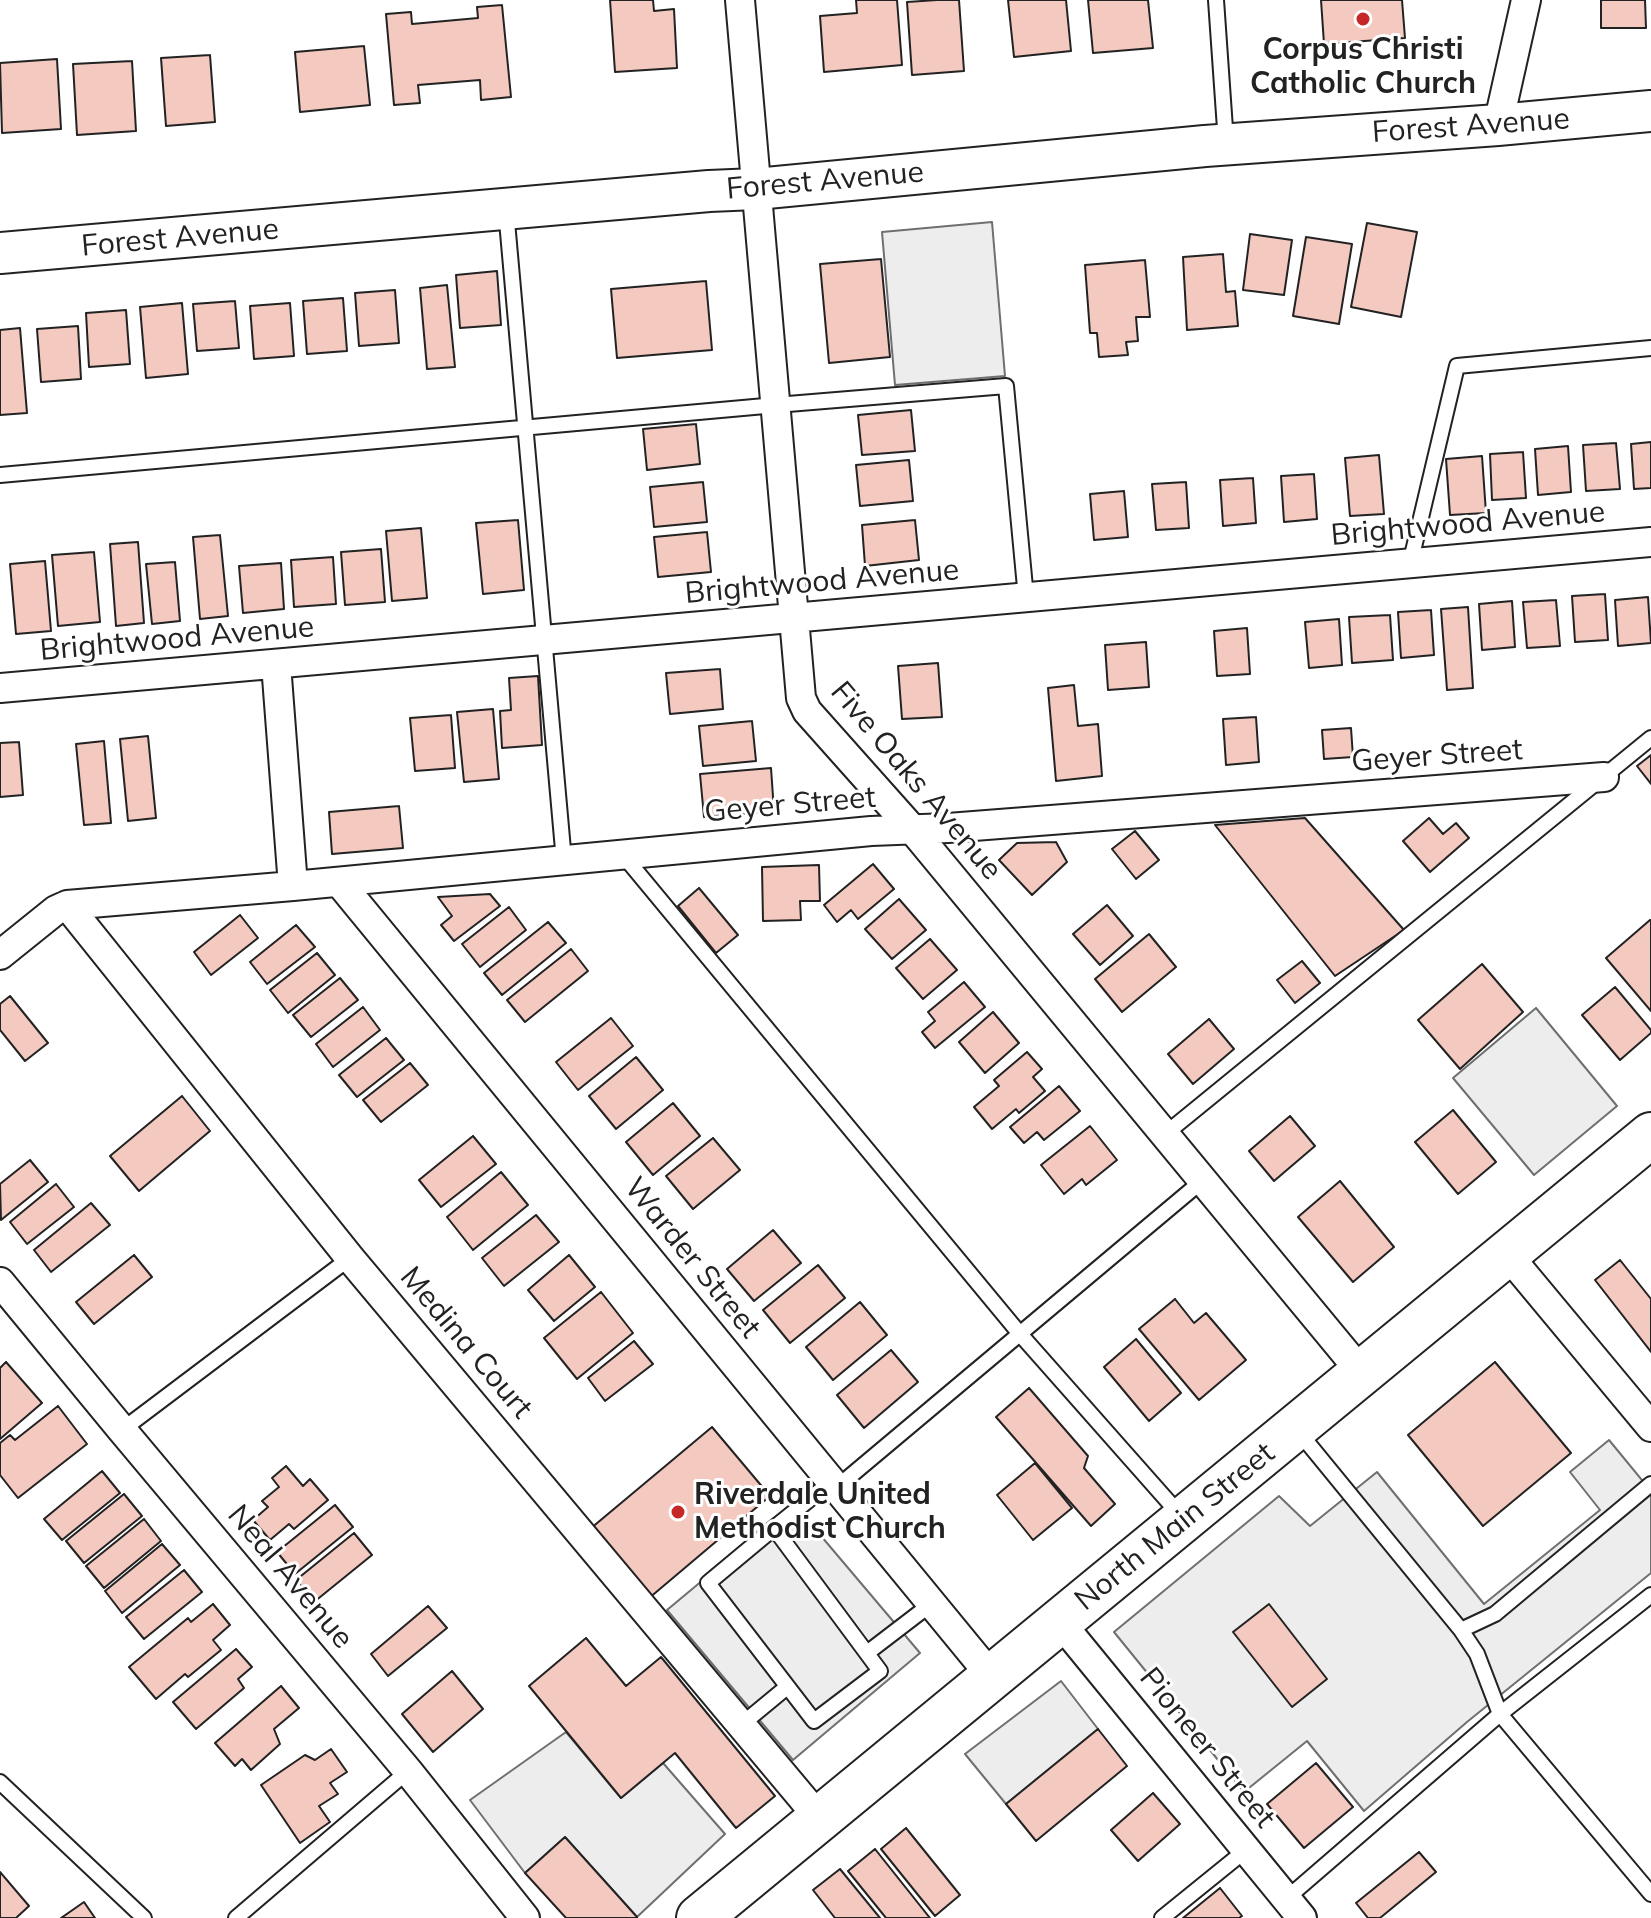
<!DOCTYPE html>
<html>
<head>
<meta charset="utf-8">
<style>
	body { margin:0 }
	canvas { display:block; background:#fff }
</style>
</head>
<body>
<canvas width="1651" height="1918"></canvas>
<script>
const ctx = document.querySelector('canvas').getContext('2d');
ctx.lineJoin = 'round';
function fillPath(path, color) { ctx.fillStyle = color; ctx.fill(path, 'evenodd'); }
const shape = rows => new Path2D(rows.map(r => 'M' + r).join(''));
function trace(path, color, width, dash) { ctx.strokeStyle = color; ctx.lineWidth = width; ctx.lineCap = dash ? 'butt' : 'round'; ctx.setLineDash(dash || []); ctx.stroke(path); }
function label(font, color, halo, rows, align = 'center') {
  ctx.font = font + ' Mulish,sans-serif'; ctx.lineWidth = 6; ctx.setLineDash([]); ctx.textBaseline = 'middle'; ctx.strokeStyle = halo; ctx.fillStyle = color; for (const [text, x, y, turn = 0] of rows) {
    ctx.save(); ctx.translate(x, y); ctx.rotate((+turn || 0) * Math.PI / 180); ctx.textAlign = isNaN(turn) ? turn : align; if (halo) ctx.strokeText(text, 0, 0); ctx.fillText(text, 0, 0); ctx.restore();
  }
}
const parking = shape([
	[992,222,1005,376,895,385,882,232,992,222],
	[1536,1008,1617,1106,1534,1175,1453,1078,1536,1008],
	[1609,1440,1651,1491,1651,1573,1467,1722,1364,1811,1307,1741,1244,1792,1114,1632,1279,1496,1310,1526,1377,1472,1484,1604,1600,1510,1570,1472,1609,1440],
	[794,1504,920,1653,793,1760,667,1610,794,1504],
	[1061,1681,1098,1729,1006,1804,965,1754,1061,1681],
	[566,1732,621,1798,663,1763,725,1834,637,1917,565,1837,525,1873,470,1800,566,1732]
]);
fillPath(parking, '#ededed');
trace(parking, '#6f6f6f', 2);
const building = shape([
	[610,0,653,0,654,11,674,9,677,68,615,72,610,0],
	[856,0,897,0,902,65,824,72,820,16,857,13,856,0],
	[937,0,959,0,964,71,912,75,907,2,937,0],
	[1008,0,1066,0,1071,51,1014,57,1008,0],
	[1088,0,1148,0,1153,48,1093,53,1088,0],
	[1321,0,1402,0,1405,38,1324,44,1321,0],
	[1601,0,1645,0,1646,28,1601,28,1601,0],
	[502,5,511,97,481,100,480,80,418,85,420,103,394,105,386,14,411,12,412,24,478,18,477,7,502,5],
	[364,46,370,105,300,112,295,52,364,46],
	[210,55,215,122,166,126,161,58,210,55],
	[57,59,61,129,2,133,0,63,57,59],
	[132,61,136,131,77,135,73,64,132,61],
	[1367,223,1417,232,1401,317,1351,307,1367,223],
	[1250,234,1292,240,1284,295,1243,290,1250,234],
	[1306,237,1352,244,1339,324,1293,316,1306,237],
	[1223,254,1226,292,1235,291,1238,326,1187,330,1183,257,1223,254],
	[881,259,890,357,829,363,820,264,881,259],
	[1145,260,1150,317,1136,317,1138,341,1126,342,1128,355,1099,357,1097,333,1090,333,1085,265,1145,260],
	[497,271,501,325,460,328,456,275,497,271],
	[706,281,712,350,617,358,611,289,706,281],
	[447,285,455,367,427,369,420,288,447,285],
	[395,290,399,343,359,346,355,293,395,290],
	[343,298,347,351,307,354,303,301,343,298],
	[235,301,239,348,197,351,193,304,235,301],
	[182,303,188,374,146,378,140,307,182,303],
	[290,303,294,356,254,359,250,306,290,303],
	[126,310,130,364,89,367,86,313,126,310],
	[78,326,81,379,41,382,37,329,78,326],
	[20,328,27,413,0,415,0,330,20,328],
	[911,410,915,451,862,455,858,415,911,410],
	[696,424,700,464,647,470,643,429,696,424],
	[1651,442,1651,488,1634,489,1631,444,1651,442],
	[1616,443,1620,489,1586,491,1583,445,1616,443],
	[1568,446,1571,492,1538,495,1535,449,1568,446],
	[1523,452,1526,498,1492,500,1490,454,1523,452],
	[1379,455,1384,514,1350,516,1345,458,1379,455],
	[1482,456,1486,513,1450,515,1446,459,1482,456],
	[909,460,913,501,860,506,856,465,909,460],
	[1314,474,1317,519,1284,522,1281,476,1314,474],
	[1253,478,1256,523,1223,526,1220,480,1253,478],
	[703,482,707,522,654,527,650,487,703,482],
	[1186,482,1189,528,1156,530,1152,484,1186,482],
	[1124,491,1128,537,1094,540,1090,494,1124,491],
	[518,520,524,590,483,594,476,523,518,520],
	[915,520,919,560,865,566,862,525,915,520],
	[421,528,427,598,392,601,386,531,421,528],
	[707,532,711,572,658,577,654,537,707,532],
	[220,535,228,616,200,619,193,537,220,535],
	[138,542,144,623,116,626,110,544,138,542],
	[381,549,385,602,345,605,341,552,381,549],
	[94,552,100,622,58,626,52,555,94,552],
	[333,557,336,604,294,607,291,560,333,557],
	[45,561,51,631,16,634,10,564,45,561],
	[175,562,180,621,152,624,146,564,175,562],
	[281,563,284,609,243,613,239,566,281,563],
	[1605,594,1608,640,1575,642,1572,596,1605,594],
	[1648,597,1651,643,1618,646,1615,600,1648,597],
	[1556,600,1560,646,1527,648,1523,602,1556,600],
	[1512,601,1515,647,1482,650,1479,604,1512,601],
	[1468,607,1473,688,1447,690,1441,609,1468,607],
	[1431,610,1434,655,1401,658,1398,612,1431,610],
	[1390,615,1393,660,1352,663,1349,617,1390,615],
	[1339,619,1342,665,1309,668,1305,622,1339,619],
	[1247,628,1250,674,1217,676,1214,631,1247,628],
	[1146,642,1149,687,1108,690,1105,645,1146,642],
	[938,663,942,717,902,719,898,666,938,663],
	[720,669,723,709,670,714,666,673,720,669],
	[538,676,542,745,502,748,500,711,511,710,509,678,538,676],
	[1074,685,1078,726,1098,724,1102,776,1056,781,1048,688,1074,685],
	[493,709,499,779,464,782,457,712,493,709],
	[451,715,455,768,415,771,410,718,451,715],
	[1256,717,1259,762,1226,765,1223,719,1256,717],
	[752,721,756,761,703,766,699,726,752,721],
	[1351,728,1353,757,1324,759,1322,730,1351,728],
	[148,736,156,818,128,821,120,739,148,736],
	[104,741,111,823,84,825,76,744,104,741],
	[19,742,23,795,0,797,0,743,19,742],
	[1651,755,1651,784,1637,766,1651,755],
	[771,768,774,811,704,817,700,774,771,768],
	[399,806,403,848,332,854,329,812,399,806],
	[1305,818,1404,930,1335,976,1215,825,1305,818],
	[1429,818,1443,834,1456,823,1469,838,1430,872,1403,841,1429,818],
	[1135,831,1159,860,1136,879,1112,849,1135,831],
	[1056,842,1067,862,1032,895,999,860,1017,843,1056,842],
	[873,864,894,889,858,919,851,910,837,922,824,905,873,864],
	[819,865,820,901,800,901,801,920,763,921,762,867,819,865],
	[699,888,738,935,716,953,678,906,699,888],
	[490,894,500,906,454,941,441,925,452,916,438,897,490,894],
	[899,899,926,930,892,959,865,929,899,899],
	[1107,905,1133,936,1100,965,1073,934,1107,905],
	[509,907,526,930,480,967,462,944,509,907],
	[240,915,258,938,211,975,194,952,240,915],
	[1650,920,1651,921,1651,1011,1606,958,1650,920],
	[548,922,566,943,502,995,484,973,548,922],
	[296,925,315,947,267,984,250,962,296,925],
	[1149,934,1176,967,1122,1012,1095,979,1149,934],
	[930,939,957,970,923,999,896,968,930,939],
	[571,949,588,971,525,1022,507,1000,571,949],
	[317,953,335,975,288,1013,270,990,317,953],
	[1302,961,1320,983,1295,1003,1277,980,1302,961],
	[1482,964,1523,1012,1460,1069,1418,1020,1482,964],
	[340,978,358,1000,311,1037,293,1015,340,978],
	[964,982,985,1007,935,1048,922,1032,935,1021,928,1012,964,982],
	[1615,987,1651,1030,1651,1033,1620,1060,1582,1015,1615,987],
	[10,996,48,1043,25,1061,0,1030,0,1004,10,996],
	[363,1007,380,1030,333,1067,316,1044,363,1007],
	[993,1012,1019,1043,985,1073,959,1042,993,1012],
	[611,1018,633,1046,578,1090,556,1062,611,1018],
	[1209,1019,1234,1049,1193,1084,1168,1054,1209,1019],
	[386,1038,404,1060,357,1097,339,1075,386,1038],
	[1027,1052,1042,1069,1033,1077,1045,1091,1019,1113,1016,1109,992,1129,974,1107,999,1086,994,1080,1027,1052],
	[636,1057,663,1090,616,1129,589,1096,636,1057],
	[410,1063,428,1085,381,1122,363,1100,410,1063],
	[1059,1086,1080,1111,1044,1140,1037,1132,1024,1143,1010,1127,1059,1086],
	[182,1096,210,1131,139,1191,110,1156,182,1096],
	[673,1103,700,1136,653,1175,626,1142,673,1103],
	[1453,1110,1496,1162,1458,1194,1415,1142,1453,1110],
	[1290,1116,1315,1146,1274,1181,1249,1151,1290,1116],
	[1090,1126,1117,1160,1086,1185,1082,1179,1064,1194,1041,1165,1090,1126],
	[473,1136,496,1164,441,1207,419,1180,473,1136],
	[713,1138,740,1170,693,1209,666,1176,713,1138],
	[30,1160,48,1182,1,1220,0,1184,30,1160],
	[501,1172,528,1205,473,1250,447,1217,501,1172],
	[1340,1181,1394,1247,1353,1282,1298,1217,1340,1181],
	[56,1184,74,1207,27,1244,10,1222,56,1184],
	[91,1203,110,1225,51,1272,34,1250,91,1203],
	[536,1215,559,1242,504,1286,482,1258,536,1215],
	[773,1230,801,1263,754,1301,727,1269,773,1230],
	[134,1255,152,1277,94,1324,76,1302,134,1255],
	[569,1255,595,1287,554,1321,528,1290,569,1255],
	[1620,1260,1651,1299,1651,1352,1595,1280,1620,1260],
	[818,1265,845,1298,790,1343,763,1310,818,1265],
	[601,1292,633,1333,577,1379,544,1338,601,1292],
	[1175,1299,1194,1323,1206,1313,1246,1360,1199,1400,1139,1329,1175,1299],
	[860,1302,887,1335,833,1380,806,1347,860,1302],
	[1136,1339,1181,1393,1149,1421,1104,1367,1136,1339],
	[634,1341,653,1364,605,1401,588,1378,634,1341],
	[891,1350,918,1382,864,1428,837,1395,891,1350],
	[6,1362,42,1403,0,1439,0,1368,6,1362],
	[1495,1362,1571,1453,1483,1526,1408,1435,1495,1362],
	[1029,1388,1088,1456,1084,1468,1115,1504,1091,1526,996,1417,1029,1388],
	[58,1406,87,1444,18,1498,0,1475,0,1443,10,1435,15,1440,58,1406],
	[712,1427,770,1496,648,1599,590,1529,712,1427],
	[1035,1463,1072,1508,1033,1540,997,1495,1035,1463],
	[286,1466,303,1486,310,1479,328,1500,294,1529,289,1524,270,1540,253,1520,268,1507,262,1501,279,1487,272,1478,286,1466],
	[102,1471,120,1493,62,1540,44,1519,102,1471],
	[124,1494,142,1516,84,1563,66,1541,124,1494],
	[335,1505,353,1527,295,1574,277,1552,335,1505],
	[144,1519,161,1541,104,1588,86,1566,144,1519],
	[354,1533,372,1555,314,1602,296,1580,354,1533],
	[162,1544,180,1565,122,1613,105,1591,162,1544],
	[184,1570,202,1592,144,1639,126,1617,184,1570],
	[213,1604,230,1625,213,1640,221,1650,188,1677,185,1674,156,1699,129,1667,188,1618,191,1622,213,1604],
	[1269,1604,1327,1679,1292,1707,1233,1632,1269,1604],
	[428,1606,447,1628,388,1676,371,1654,428,1606],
	[586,1638,626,1686,661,1657,775,1796,736,1828,675,1753,621,1798,529,1686,586,1638],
	[236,1649,252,1667,238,1679,244,1688,196,1729,173,1702,236,1649],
	[452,1671,483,1709,433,1752,402,1714,452,1671],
	[281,1686,299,1708,274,1729,280,1744,251,1770,242,1759,235,1766,215,1743,281,1686],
	[1098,1729,1127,1766,1036,1841,1006,1804,1098,1729],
	[331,1749,347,1772,330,1783,338,1794,319,1806,330,1822,300,1843,261,1785,305,1755,315,1760,331,1749],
	[1316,1763,1353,1807,1304,1848,1267,1804,1316,1763],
	[1153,1793,1180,1824,1138,1861,1111,1830,1153,1793],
	[906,1828,960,1895,935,1916,881,1849,906,1828],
	[565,1837,637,1917,637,1918,566,1918,525,1873,565,1837],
	[875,1849,930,1918,886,1918,848,1871,875,1849],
	[1419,1852,1436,1872,1380,1918,1368,1918,1356,1903,1419,1852],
	[840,1869,880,1918,835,1918,813,1890,840,1869],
	[0,1872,29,1906,16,1918,0,1918,0,1872],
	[1220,1888,1242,1916,1239,1918,1183,1918,1220,1888],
	[84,1902,95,1918,61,1918,84,1902]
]);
fillPath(building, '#f3c9c0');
trace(building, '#222', 2);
const lane = shape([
	[1216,0,1226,143],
	[506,210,564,861],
	[0,475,776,405,1006,386,1026,598],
	[1410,564,1457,366,1651,348],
	[623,855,1020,1334,1181,1516],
	[1164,1135,1651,738],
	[122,1430,350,1258],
	[1298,1431,1461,1630,1495,1614,1651,1484],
	[836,1488,1202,1181],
	[774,1528,880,1671,814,1721,708,1583,774,1528,831,1482],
	[1461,1630,1477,1654,1500,1714,1651,1894],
	[867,1653,931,1604],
	[741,1725,787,1687],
	[0,1782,144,1918],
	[1286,1899,1500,1714,1651,1595],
	[236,1918,408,1771],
	[1162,1918,1246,1850]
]);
const street = shape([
	[740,0,801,698,807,711,913,830,1362,1373],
	[1498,125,1526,0],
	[276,664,293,886],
	[0,688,1651,542],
	[339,882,992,1677],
	[67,905,350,1258,820,1819],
	[0,955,56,910,67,905,293,886,871,831,948,828,1604,777],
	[1507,1254,1651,1427],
	[0,1282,122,1430,408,1771,525,1918],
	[1060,1622,1302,1918]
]);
const secondary = shape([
	[0,253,709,191,756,189,1205,146,1498,125,1651,111]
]);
const primary = shape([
	[699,1918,1651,1135]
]);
trace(lane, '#222', 18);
trace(street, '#222', 32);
trace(secondary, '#222', 44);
trace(primary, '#222', 48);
trace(lane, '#fff', 14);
trace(street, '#fff', 28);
trace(secondary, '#fff', 40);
trace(primary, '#fff', 44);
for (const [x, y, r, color] of [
	[1363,19,8,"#c62828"],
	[678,1512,8,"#c62828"]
]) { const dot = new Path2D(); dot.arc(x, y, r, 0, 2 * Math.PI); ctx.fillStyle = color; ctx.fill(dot); trace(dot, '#fff', 3); }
label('bold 30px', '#222', '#fff', [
	["Corpus Christi",1363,50],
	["Catholic Church",1363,84],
	["Riverdale United",694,1495,"left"],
	["Methodist Church",694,1529,"left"]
]);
label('30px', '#222', '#fff', [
	["Forest Avenue",1471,126,-4],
	["Forest Avenue",825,181,-5],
	["Forest Avenue",180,238,-5],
	["Brightwood Avenue",1468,524,-5],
	["Brightwood Avenue",822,582,-5],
	["Brightwood Avenue",177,639,-5],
	["Geyer Street",1437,756,-4],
	["Five Oaks Avenue",916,781,50],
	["Geyer Street",790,805,-5],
	["Warder Street",692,1258,51],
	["Medina Court",466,1343,50],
	["North Main Street",1175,1527,-39],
	["Neal Avenue",290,1577,50],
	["Pioneer Street",1207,1748,51]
]);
</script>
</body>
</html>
